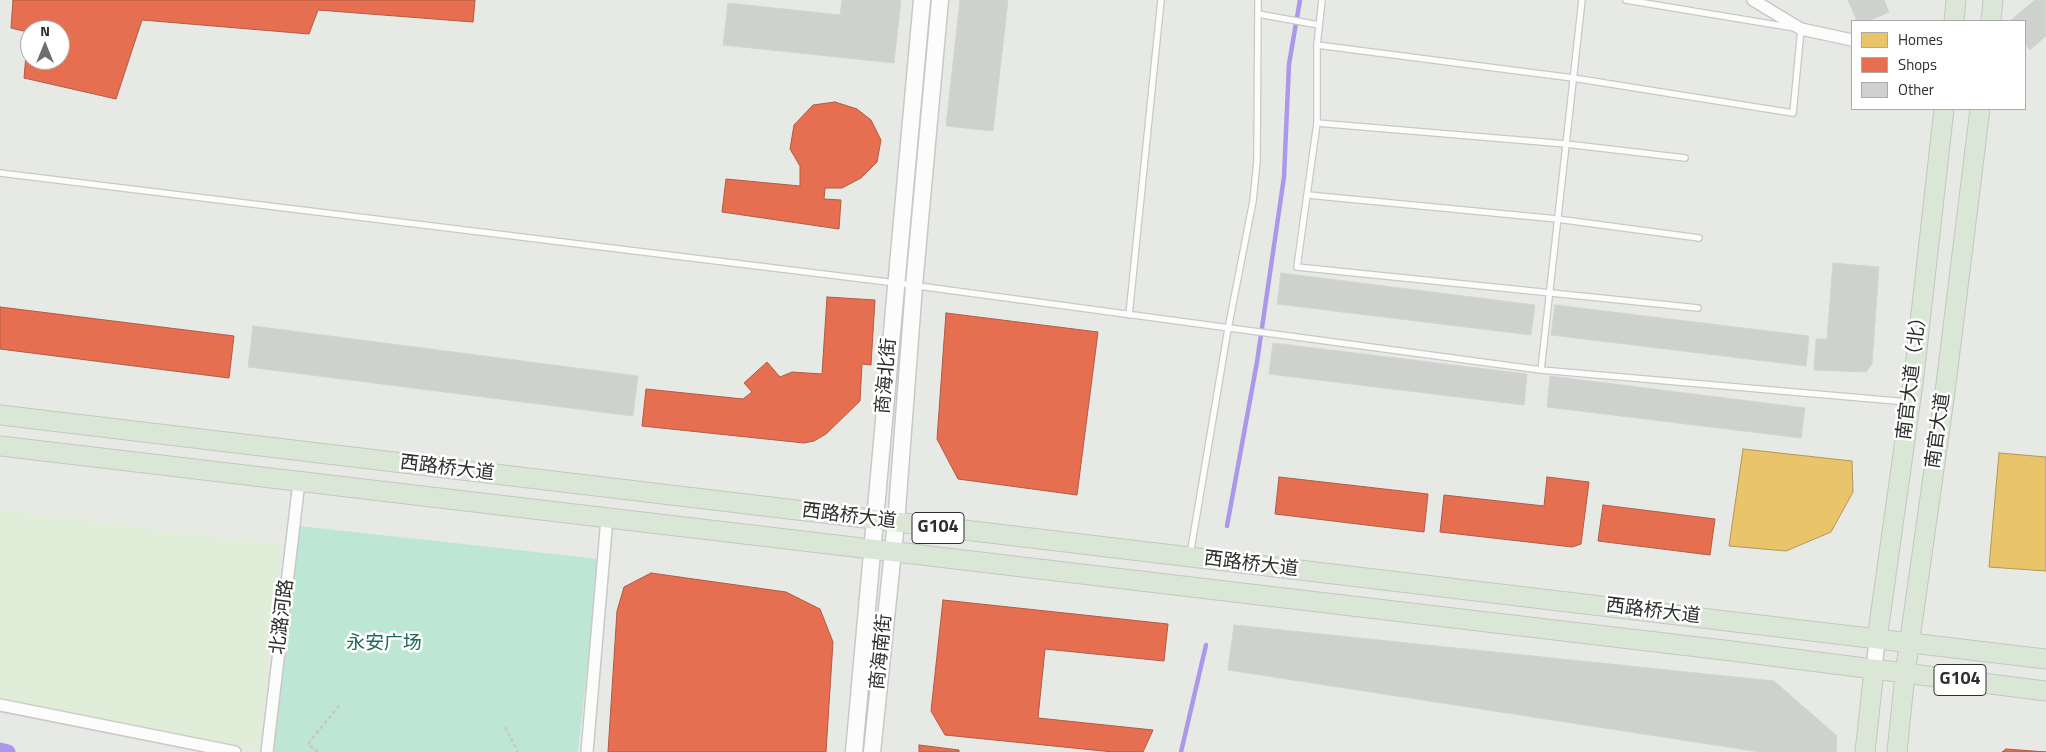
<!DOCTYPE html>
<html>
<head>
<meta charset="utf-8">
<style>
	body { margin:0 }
	#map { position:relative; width:2046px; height:752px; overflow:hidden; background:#e7eae4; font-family:"Titillium Web",sans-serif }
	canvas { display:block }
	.legend { position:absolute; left:1851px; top:20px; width:175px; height:90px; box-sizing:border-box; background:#fff; border:1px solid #ababab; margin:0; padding:6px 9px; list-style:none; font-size:15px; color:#2d2d2d }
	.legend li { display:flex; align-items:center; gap:10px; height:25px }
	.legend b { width:25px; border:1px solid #ababab }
	.north { position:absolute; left:20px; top:20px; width:50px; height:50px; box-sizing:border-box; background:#fff; border:1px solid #ababab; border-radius:50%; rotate:0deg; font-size:14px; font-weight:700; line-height:20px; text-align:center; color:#2d2d2d }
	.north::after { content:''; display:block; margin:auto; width:18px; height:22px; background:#6e6f6d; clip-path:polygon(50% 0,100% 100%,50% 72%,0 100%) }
</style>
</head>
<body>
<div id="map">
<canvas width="2046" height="752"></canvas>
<ul class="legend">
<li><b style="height:14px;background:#e9c46a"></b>Homes</li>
<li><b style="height:14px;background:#e76f51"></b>Shops</li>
<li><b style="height:14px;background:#ced1cd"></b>Other</li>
</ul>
<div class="north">N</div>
</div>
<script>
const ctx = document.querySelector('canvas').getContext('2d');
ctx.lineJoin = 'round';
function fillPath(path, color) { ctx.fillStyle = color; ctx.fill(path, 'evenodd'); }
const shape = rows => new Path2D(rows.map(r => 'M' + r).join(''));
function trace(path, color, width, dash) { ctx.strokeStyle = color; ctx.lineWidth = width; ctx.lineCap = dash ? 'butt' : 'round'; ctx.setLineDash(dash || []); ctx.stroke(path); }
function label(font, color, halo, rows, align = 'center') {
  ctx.font = font + ' "Titillium Web","Noto Sans SC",sans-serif'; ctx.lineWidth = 5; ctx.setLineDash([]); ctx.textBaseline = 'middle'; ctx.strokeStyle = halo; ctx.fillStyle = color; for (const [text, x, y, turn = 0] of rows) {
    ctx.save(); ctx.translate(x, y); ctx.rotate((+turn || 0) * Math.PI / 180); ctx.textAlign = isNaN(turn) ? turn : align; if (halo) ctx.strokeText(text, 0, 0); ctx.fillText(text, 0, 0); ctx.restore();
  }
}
fillPath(shape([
	[0,510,282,546,259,750,215,746,0,702]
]), '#e0edd9');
fillPath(shape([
	[290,525,599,559,578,752,263,752]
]), '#bee6d5');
const homes = shape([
	[1743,449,1852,461,1853,492,1831,532,1786,551,1729,546,1743,449],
	[1999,453,2046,457,2046,571,1989,567,1999,453]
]);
fillPath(homes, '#e9c46a');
trace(homes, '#b19758', 1);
const shops = shape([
	[13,0,475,0,473,22,318,10,309,34,142,20,116,99,24,78,28,32,11,28,13,0],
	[30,30,60,30,60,60,30,60,30,30],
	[835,102,857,109,871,120,881,140,877,162,861,178,842,188,825,188,824,199,841,200,839,229,722,212,726,179,800,186,800,166,790,149,794,125,813,105,835,102],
	[827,297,875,300,871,365,862,364,860,401,826,434,814,441,804,443,642,426,646,389,743,399,752,392,744,383,767,362,780,377,792,372,822,374,827,297],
	[0,307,234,336,229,378,0,349,0,307],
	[946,313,1098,332,1077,495,958,479,937,439,946,313],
	[1279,477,1428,494,1424,532,1275,514,1279,477],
	[1547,477,1589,482,1581,544,1572,547,1440,532,1444,495,1544,506,1547,477],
	[1603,505,1715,519,1710,555,1598,541,1603,505],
	[651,573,786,592,820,609,833,642,826,752,608,752,617,611,624,587,651,573],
	[943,600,1168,624,1164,661,1045,649,1038,718,1153,730,1143,752,1113,752,945,735,931,711,943,600],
	[919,745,959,750,959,752,919,752,919,745],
	[2006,749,2046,752,2002,752,2006,749]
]);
fillPath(shops, '#e76f51');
trace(shops, '#af5b46', 1);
trace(shape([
	[1227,526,1257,362,1284,177,1289,64,1300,0],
	[1181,752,1206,645]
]), '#ac98ea', 4.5);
trace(shape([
	[0,750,8,752]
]), '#ac98ea', 15);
const building = shape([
	[842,0,901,0,894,63,723,45,728,3,840,15,842,0],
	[960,0,1008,0,993,131,946,126,960,0],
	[1848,0,1884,0,1889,12,1869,21,1857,21,1848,0],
	[2035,0,2046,0,2046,36,2030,50,2025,44,2025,21,2010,21,2035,0],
	[1833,263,1879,267,1872,364,1866,372,1814,370,1816,339,1827,339,1833,263],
	[1281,273,1535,305,1531,335,1277,304,1281,273],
	[1555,305,1809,336,1806,366,1551,335,1555,305],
	[253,326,638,376,633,416,248,367,253,326],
	[1273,343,1527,374,1524,405,1269,374,1273,343],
	[1550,376,1805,408,1801,438,1547,407,1550,376],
	[1234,625,1774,681,1837,736,1836,752,1760,752,1228,670,1234,625]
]);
fillPath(building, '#ced1cd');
trace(building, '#d2d5cf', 1);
const service = shape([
	[1322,0,1317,45,1317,123,1297,267,1698,308],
	[1258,14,1319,25],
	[1317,45,1573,78,1793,113,1801,29,1626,0],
	[1317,123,1566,144,1685,158],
	[0,173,896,283,1541,370,1908,402],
	[1308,195,1557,219,1699,238],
	[1129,315,1161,0],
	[1541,370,1582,0],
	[1190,555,1228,329,1253,201,1257,161,1258,0]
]);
const minor = shape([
	[1753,0,1801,29,1852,40],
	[0,705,235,752],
	[267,752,299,482],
	[587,752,607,518]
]);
const tertiary = shape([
	[1874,670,1877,639]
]);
const secondary = shape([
	[854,752,922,0],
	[872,752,896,523,914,286,940,0]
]);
const primary = shape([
	[1954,21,1956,0],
	[1991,21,1993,0],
	[0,415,2046,659],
	[0,446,1732,651,2046,691],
	[1877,639,1914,376,1944,109],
	[1865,752,1874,670],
	[1897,752,1905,674,1945,392,1980,109]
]);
trace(service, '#c9c8c9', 8);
trace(minor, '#c9c8c9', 14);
trace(tertiary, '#c9c8c9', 18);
trace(secondary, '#c9c8c9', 19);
trace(primary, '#c4c6c3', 21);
trace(shape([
	[505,727,518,752],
	[318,752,308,744,341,703]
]), '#c8c8c8', 2.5, [4, 2.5]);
trace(service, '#fbfcfb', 5.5);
trace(minor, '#fbfcfb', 11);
trace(tertiary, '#fbfcfb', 15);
trace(secondary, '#fbfcfb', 16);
trace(primary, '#dae7d6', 19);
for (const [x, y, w] of [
	[938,528,52],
	[1960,680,52]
]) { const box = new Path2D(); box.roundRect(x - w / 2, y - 15.5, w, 31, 4); ctx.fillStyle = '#fff'; ctx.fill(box); trace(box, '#2d2d2d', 1); }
label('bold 18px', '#2d2d2d', null, [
	["G104",938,528],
	["G104",1960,680]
]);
label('19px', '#2d2d2d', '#fff', [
	["南官大道（北）",1913,374,-83],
	["商海北街",887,376,-85],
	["南官大道",1939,431,-82],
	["西路桥大道",447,469,7],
	["西路桥大道",849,517,7],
	["西路桥大道",1251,565,7],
	["西路桥大道",1653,612,7],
	["北潞河路",283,617,-83],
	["商海南街",882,652,-84]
]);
label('19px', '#1c6a58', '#fff', [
	["永安广场",384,644]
]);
</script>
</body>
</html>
